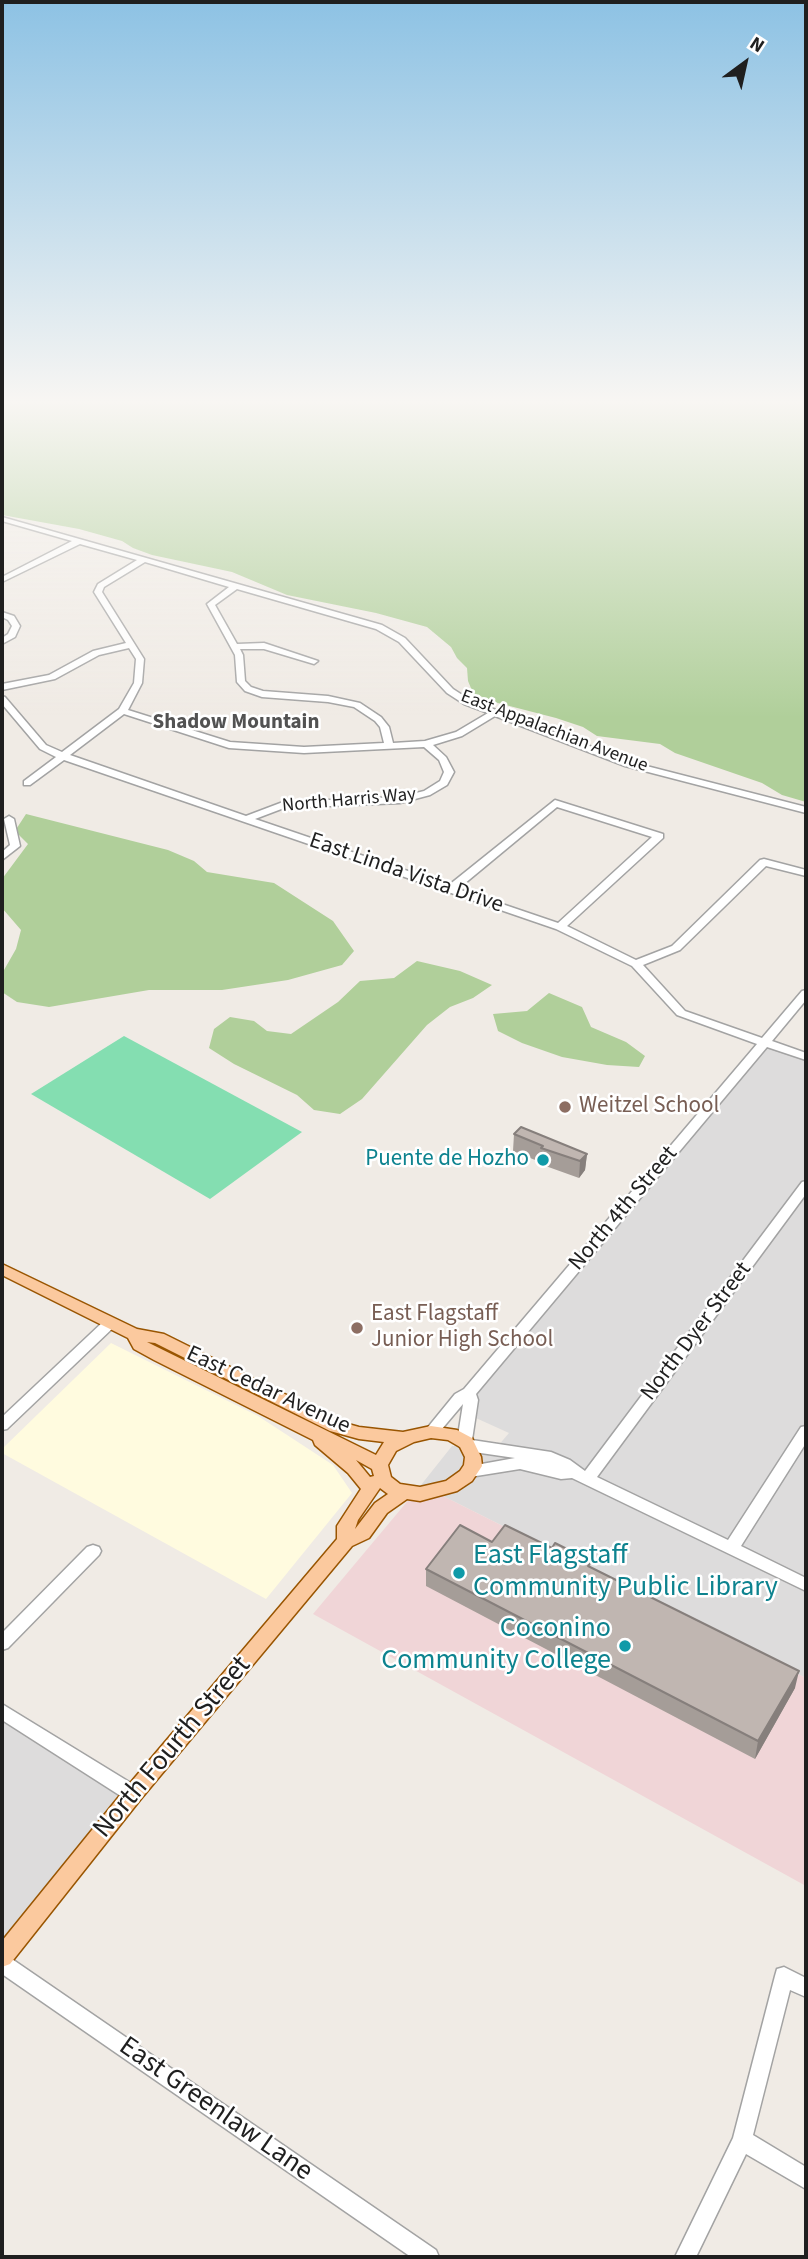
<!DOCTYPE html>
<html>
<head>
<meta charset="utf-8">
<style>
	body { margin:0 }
	#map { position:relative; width:808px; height:2259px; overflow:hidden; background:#f0ebe5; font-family:"Source Sans 3",sans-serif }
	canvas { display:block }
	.frame { position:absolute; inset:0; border:4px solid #1f1f1f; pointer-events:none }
	.north { position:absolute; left:710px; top:28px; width:70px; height:70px; -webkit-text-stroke:5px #fff; paint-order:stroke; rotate:33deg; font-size:19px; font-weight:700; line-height:28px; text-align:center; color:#1f1f1f }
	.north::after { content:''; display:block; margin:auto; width:24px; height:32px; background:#1f1f1f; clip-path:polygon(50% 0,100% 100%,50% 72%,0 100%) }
</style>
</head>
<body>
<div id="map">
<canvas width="808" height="2259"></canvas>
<div class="frame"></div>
<div class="north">N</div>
</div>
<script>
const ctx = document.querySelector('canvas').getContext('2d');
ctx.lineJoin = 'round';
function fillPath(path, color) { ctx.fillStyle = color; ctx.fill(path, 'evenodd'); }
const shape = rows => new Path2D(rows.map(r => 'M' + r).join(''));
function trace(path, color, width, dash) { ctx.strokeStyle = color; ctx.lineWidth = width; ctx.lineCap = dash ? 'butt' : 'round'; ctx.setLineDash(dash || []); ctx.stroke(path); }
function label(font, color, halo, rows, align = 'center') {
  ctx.font = font + ' "Source Sans 3",sans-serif'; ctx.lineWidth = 5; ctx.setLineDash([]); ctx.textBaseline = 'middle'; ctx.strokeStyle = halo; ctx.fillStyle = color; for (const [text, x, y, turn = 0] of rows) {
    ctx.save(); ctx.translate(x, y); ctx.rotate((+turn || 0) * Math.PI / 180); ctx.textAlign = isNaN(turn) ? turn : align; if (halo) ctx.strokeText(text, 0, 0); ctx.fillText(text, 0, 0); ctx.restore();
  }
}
fillPath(shape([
	[765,1043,806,1057,806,1678,421,1485,452,1446,497,1447,509,1433,456,1409],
	[2,1711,133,1794,2,1957]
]), '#dddcdc');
fillPath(shape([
	[421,1485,806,1678,806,1886,313,1614]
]), '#f0d5d7');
fillPath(shape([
	[111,1343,258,1416,333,1465,352,1493,266,1599,2,1453,2,1449]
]), '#fffbdf');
fillPath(shape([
	[2,402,806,402,806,802,782,795,762,783,675,753,660,744,597,736,583,727,556,718,494,702,473,693,468,681,467,668,457,658,451,647,427,627,376,613,287,595,232,572,152,555,133,548,122,541,79,529,2,515],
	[26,814,168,850,194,861,207,872,274,883,333,921,354,951,342,965,288,980,222,990,149,990,49,1007,17,1002,2,992,4,970,16,949,21,930,2,908,2,879,28,844,15,831],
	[417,961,460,971,492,985,473,998,450,1007,427,1025,362,1099,340,1114,314,1110,297,1095,234,1064,209,1048,214,1029,230,1017,254,1021,267,1031,291,1034,338,1002,360,981,394,978],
	[549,993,582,1007,591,1027,626,1042,645,1056,639,1067,607,1065,562,1057,522,1043,498,1031,493,1014,527,1011]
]), '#b0cf9a');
fillPath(shape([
	[124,1036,302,1132,210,1199,31,1094]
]), '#84deb1');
const minor = shape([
	[2,517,382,625,405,638,453,689,470,700,631,762,806,807,806,813,625,766,495,716,462,736,433,745,446,757,454,772,447,785,430,795,400,803,284,808,255,819,449,885,555,800,663,834,663,838,567,926,636,960,672,946,760,860,764,859,806,870,806,876,766,866,680,950,643,965,685,1011,762,1038,802,991,806,990,806,1000,772,1041,806,1053,806,1060,767,1047,476,1394,478,1400,472,1440,551,1452,570,1460,585,1471,802,1182,806,1181,806,1194,597,1477,728,1540,801,1427,806,1426,806,1443,741,1546,806,1578,806,1591,572,1478,561,1479,520,1469,470,1477,465,1475,463,1471,465,1467,515,1458,467,1451,459,1446,457,1442,463,1404,436,1436,431,1438,426,1436,424,1432,455,1394,464,1389,757,1044,677,1015,632,966,556,929,64,760,30,785,24,785,24,781,56,757,40,749,2,704,2,696,5,697,46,745,62,752,119,709,134,683,136,659,129,648,99,655,55,679,2,690,2,684,49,675,93,651,126,643,94,592,98,584,137,560,80,544,2,582,2,577,72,541,2,521,2,517],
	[145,562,229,587,207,604,235,655,237,682,245,691,262,697,328,702,354,707,375,721,380,727,384,743,304,747,230,742,128,710,142,683,144,659,102,592,104,587,145,562],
	[237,589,376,629,399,642,447,693,464,704,488,713,456,732,425,741,393,743,389,727,381,717,360,703,328,696,263,691,251,687,245,681,243,655,240,649,264,649,314,664,318,661,264,643,237,644,215,605,237,589],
	[124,714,229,748,304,753,424,747,439,760,444,772,440,781,424,791,400,797,283,802,246,816,70,755,124,714],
	[557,807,652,837,558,923,458,889,557,807],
	[2,612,14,616,20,626,15,637,2,644,2,638,8,634,12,626,8,620,2,617,2,612],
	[9,816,14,819,20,846,2,860,2,852,10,845,4,819,9,816],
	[110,1318,115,1320,117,1323,115,1326,7,1429,2,1430,2,1417,105,1320,110,1318],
	[93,1545,99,1547,101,1551,99,1555,8,1648,2,1650,2,1633,87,1547,93,1545],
	[2,1704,139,1788,142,1794,139,1800,133,1802,127,1800,2,1720,2,1704],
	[2,1954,9,1957,436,2250,439,2257,411,2257,2,1974,2,1954],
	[784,1967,806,1978,806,1997,790,1990,753,2135,806,2167,806,2189,746,2154,696,2257,675,2257,733,2138,775,1976,777,1969,784,1967]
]);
const major = shape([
	[2,1264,137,1329,164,1334,341,1422,359,1427,403,1432,431,1426,457,1430,472,1438,481,1457,482,1466,472,1481,457,1491,420,1501,407,1499,387,1513,369,1538,352,1546,140,1800,10,1964,2,1967,2,1941,126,1788,337,1539,337,1526,361,1489,348,1473,315,1445,313,1440,154,1360,134,1349,128,1338,2,1275,2,1264],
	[147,1342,155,1343,330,1431,359,1439,384,1442,376,1455,147,1342],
	[431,1438,448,1440,460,1447,465,1457,464,1465,460,1471,446,1481,420,1487,400,1484,391,1477,388,1465,396,1451,414,1442,431,1438],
	[356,1460,372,1469,374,1476,370,1477,356,1460],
	[380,1488,388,1494,375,1503,355,1529,358,1520,380,1488]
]);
trace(minor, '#a3a3a3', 3);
trace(major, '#995501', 3);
fillPath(minor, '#fff');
fillPath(major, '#fbc99e');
fillPath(shape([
	[514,1134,587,1154,585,1170,579,1178,540,1164,540,1162,513,1151],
	[492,1542,552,1548,591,1561,590,1567,795,1688,755,1759,426,1586,426,1569]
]), '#a59d98');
fillPath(shape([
	[587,1154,585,1170,579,1178,580,1161],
	[799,1671,795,1688,755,1759,758,1741]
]), '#867f7c');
const building = shape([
	[521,1127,587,1154,580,1161,541,1148,543,1146,514,1134,521,1127],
	[460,1525,492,1542,505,1525,552,1548,555,1543,591,1561,588,1566,799,1671,758,1741,426,1569,460,1525]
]);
fillPath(building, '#c0b6b1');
trace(building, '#867f7c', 2);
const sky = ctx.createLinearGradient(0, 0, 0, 718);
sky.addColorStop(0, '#8dc2e4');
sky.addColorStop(0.56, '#f8f6f3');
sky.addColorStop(1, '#f8f6f300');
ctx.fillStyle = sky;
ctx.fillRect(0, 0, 808, 718);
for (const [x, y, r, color] of [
	[565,1107,7,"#8d6e63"],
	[543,1160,7,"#0f9aa8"],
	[357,1328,7,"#8d6e63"],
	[459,1573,7,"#0f9aa8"],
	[625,1646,7,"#0f9aa8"]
]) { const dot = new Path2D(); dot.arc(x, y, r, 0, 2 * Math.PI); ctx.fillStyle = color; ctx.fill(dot); trace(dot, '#fff', 2.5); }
label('19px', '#1f1f1f', '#fff', [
	["East Appalachian Avenue",554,732,21],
	["North Harris Way",349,801,-5]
]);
label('bold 21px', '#525252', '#fff', [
	["Shadow Mountain",236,723]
]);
label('23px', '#1f1f1f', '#fff', [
	["East Linda Vista Drive",406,874,19],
	["North 4th Street",624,1209,-50],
	["North Dyer Street",697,1332,-53],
	["East Cedar Avenue",268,1391,25]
]);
label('23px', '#785e54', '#fff', [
	["Weitzel School",579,1107],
	["East Flagstaff",371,1315],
	["Junior High School",371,1341]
], 'left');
label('23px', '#0d838f', '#fff', [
	["Puente de Hozho",529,1160]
], 'right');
label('28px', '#0d838f', '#fff', [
	["East Flagstaff",473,1557],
	["Community Public Library",473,1589],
	["Coconino",611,1630,"right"],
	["Community College",611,1662,"right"]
], 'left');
label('28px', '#1f1f1f', '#fff', [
	["North Fourth Street",173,1748,-50],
	["East Greenlaw Lane",215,2110,35]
]);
</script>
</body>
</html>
